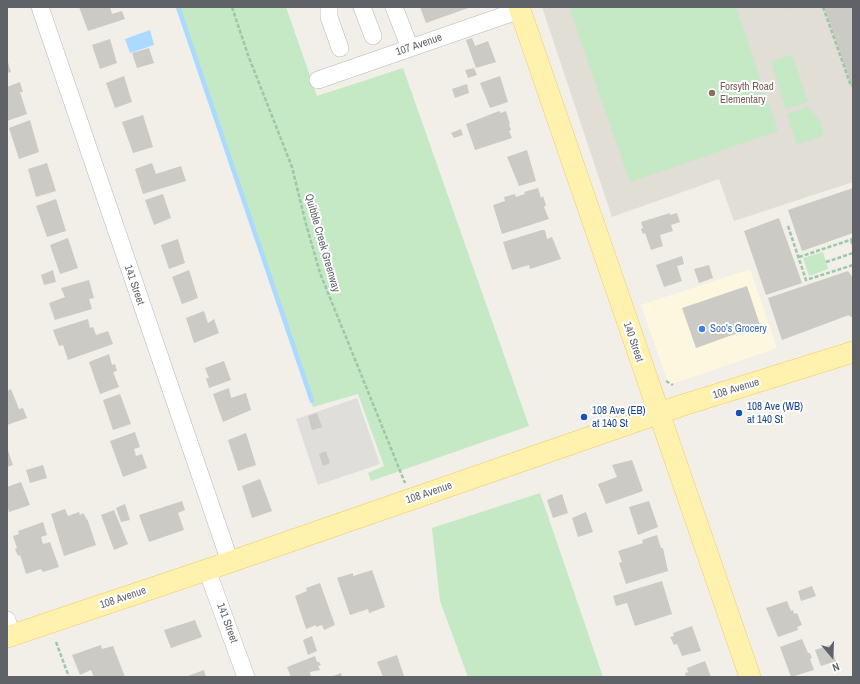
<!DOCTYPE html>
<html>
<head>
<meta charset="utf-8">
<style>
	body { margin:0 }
	#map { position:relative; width:860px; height:684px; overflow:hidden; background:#f1efe8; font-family:"Archivo Narrow",sans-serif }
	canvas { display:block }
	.frame { position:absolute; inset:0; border:8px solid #5f6368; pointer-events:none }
	.north { position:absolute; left:812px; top:636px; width:40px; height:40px; -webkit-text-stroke:3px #fff; paint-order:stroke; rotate:161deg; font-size:11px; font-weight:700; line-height:16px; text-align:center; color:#5f6368 }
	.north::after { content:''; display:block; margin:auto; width:14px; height:18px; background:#5f6368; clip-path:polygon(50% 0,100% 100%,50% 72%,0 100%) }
</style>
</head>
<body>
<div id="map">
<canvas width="860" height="684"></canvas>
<div class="frame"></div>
<div class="north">N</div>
</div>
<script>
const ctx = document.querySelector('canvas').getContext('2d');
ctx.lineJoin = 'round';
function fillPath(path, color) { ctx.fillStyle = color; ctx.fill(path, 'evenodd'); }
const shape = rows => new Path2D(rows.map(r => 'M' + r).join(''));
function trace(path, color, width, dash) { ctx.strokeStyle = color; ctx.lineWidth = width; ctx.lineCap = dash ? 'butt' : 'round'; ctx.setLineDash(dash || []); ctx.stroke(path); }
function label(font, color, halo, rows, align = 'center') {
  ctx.font = font + ' "Archivo Narrow",sans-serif'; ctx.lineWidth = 4; ctx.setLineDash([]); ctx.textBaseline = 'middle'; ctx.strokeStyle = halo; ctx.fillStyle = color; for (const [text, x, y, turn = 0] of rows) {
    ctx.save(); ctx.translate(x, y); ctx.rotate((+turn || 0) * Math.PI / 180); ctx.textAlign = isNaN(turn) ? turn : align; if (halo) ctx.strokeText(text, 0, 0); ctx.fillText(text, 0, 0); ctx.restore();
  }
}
fillPath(shape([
	[750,269,777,348,669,385,641,305]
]), '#fef7e0');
fillPath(shape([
	[357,398,380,464,318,485,296,419]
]), '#e0deda');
fillPath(shape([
	[542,7,853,7,853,182,734,221,719,179,612,217]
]), '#e1ded6');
fillPath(shape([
	[177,7,286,7,317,96,403,68,529,426,371,481,368,473,384,466,358,394,313,407],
	[569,7,736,7,778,131,630,182],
	[792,55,808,102,786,109,771,62],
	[808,107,820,121,824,135,797,145,787,114],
	[823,252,828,269,809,276,803,258],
	[540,493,603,677,468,677,440,601,432,528]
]), '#c5e8c5');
fillPath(shape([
	[150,30,154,45,130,53,125,39]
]), '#aadaff');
trace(shape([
	[178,7,312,401]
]), '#aadaff', 4.5);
fillPath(shape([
	[79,7,110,7,112,14,122,11,125,19,88,31],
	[420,7,471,7,426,23],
	[824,7,853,7,853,83,851,84],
	[472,38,475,46,488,41,496,62,476,68,466,40],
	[110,39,117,63,100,69,92,45],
	[149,48,154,63,137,68,132,53],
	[7,59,11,72,7,73],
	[474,68,477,75,468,78,465,70],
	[124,76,132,102,115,108,106,83],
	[500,76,508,102,490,108,480,83],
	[20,82,23,92,20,92,27,114,7,121,7,87],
	[467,84,469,93,455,98,452,89],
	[499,111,501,113,506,111,510,124,509,125,511,130,509,131,512,138,475,150,466,124],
	[143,115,153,147,133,153,122,122],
	[30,120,39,152,19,159,9,128],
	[461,129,463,135,454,138,451,133],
	[527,150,536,181,519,186,507,157],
	[47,163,56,191,36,197,28,169],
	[152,163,156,174,181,166,186,181,143,194,135,169],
	[538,188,541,198,543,196,546,205,544,207,549,219,502,234,493,205,505,201,504,197,515,194,516,197,525,194,524,192],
	[853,188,853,233,802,251,788,210],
	[163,194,171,218,154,225,145,200],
	[56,199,66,231,47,237,36,206],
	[670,213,670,215,677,213,680,222,671,225,673,231,660,235,663,246,651,250,645,233,643,234,641,229,643,228,641,222],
	[779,218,802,283,766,295,744,231],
	[542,230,545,230,547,239,552,237,561,259,530,269,529,265,512,270,503,242],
	[68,238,78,268,60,274,50,245],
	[178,239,185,263,169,269,161,245],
	[682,256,684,264,677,266,682,281,664,287,656,265],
	[709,265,713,278,699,283,694,269],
	[53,270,56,282,44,285,41,275],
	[189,270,198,298,182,304,172,277],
	[848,271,853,278,853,316,850,317,849,315,782,340,768,298],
	[89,280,94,298,89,299,92,309,55,320,49,303,65,297,61,288],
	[747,286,760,325,696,348,682,308],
	[204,311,208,323,214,319,219,333,194,343,186,318],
	[88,319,90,328,93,327,96,335,108,331,113,344,68,360,63,345,59,346,53,330],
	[109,354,112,365,115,364,117,371,113,372,119,387,100,394,89,362],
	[224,361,231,380,209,388,206,378,209,378,205,368],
	[229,388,231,398,246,393,251,410,223,422,213,394],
	[11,389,19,409,23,408,27,418,7,425,7,391],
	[120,394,131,424,113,430,103,400],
	[317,413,322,427,312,430,308,416],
	[135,432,140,447,134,449,136,456,142,454,147,468,123,477,110,441],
	[246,433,256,465,238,471,228,440],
	[7,447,13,465,7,467],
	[326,451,330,463,323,466,319,454],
	[632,460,643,491,606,504,598,484,617,477,612,465],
	[43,465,47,478,30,483,26,470],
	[260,479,272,511,252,518,242,486],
	[21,482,30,505,9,512,7,505,7,487],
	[562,494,568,513,553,518,547,500],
	[182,501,185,510,178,513,184,530,149,542,139,515],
	[649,501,658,527,638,535,629,507],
	[125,504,130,520,121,522,116,508],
	[65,509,68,516,79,512,80,515,83,513,88,521,96,545,64,556,51,514],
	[114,510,128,544,114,550,101,515],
	[586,512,593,532,578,537,572,518],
	[43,522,47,535,41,537,43,544,50,542,59,567,43,572,41,569,26,574,20,555,18,556,15,549,17,548,13,536,19,534,18,531],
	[657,535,661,548,663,548,668,571,626,584,619,563,622,562,618,551,643,543,642,540],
	[372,570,385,607,369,613,368,609,350,615,337,578,353,573,353,576],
	[662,581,672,614,635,626,627,603,616,606,613,596],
	[320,583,335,625,324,630,322,625,316,627,316,625,306,629,295,596,307,591,306,588],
	[812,586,816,596,801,601,798,591],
	[787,601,791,611,793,610,794,614,797,613,802,625,797,627,798,630,778,637,766,608],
	[195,620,202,637,171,648,164,630],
	[692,626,701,651,682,656,677,644,674,645,670,637,674,636,673,633],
	[312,636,317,651,308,655,303,640],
	[802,639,808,653,810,653,812,658,810,659,814,670,791,677,780,647],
	[101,645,102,649,113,646,125,677,94,677,91,670,80,675,72,655],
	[830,645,836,661,821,666,815,650],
	[397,655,404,676,383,677,377,662],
	[315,656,317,662,319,662,321,665,318,666,320,670,310,672,311,677,291,677,287,667],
	[705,661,711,677,686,677,685,673,688,672,687,668],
	[204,670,206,677,185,677],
	[341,673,342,677,331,677]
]), '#cccac5');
const minor = shape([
	[40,7,230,562],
	[329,7,329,17,340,48],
	[362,7,373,36],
	[394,7,410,48],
	[318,80,520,10],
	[207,570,246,677],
	[7,620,12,635]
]);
const major = shape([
	[519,7,750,677],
	[7,637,230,562,680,406,853,352]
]);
trace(minor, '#b5b8bc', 18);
trace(major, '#f2c960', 22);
trace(shape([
	[232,7,248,55,292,167,306,224,320,273,405,483],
	[788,7,790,7],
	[823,7,851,86,853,85],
	[788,226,806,280,853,265],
	[851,240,853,246],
	[799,257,853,239],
	[826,262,853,253],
	[666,381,673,385],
	[56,642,69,677]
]), '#9cc7a9', 2.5, [4, 2]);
trace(minor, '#fff', 17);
trace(major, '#fff2af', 21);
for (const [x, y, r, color] of [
	[712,93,4,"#8d6e63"],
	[702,329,4,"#3f7fe0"],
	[739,413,4,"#1a4fb4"],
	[584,417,4,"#1a4fb4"]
]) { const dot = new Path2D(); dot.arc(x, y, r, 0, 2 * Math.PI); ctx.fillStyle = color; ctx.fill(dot); trace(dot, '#fff', 1.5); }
label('11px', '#5f6368', '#fff', [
	["107 Avenue",419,45,-19],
	["Quibble Creek Greenway",322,243,74],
	["141 Street",134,285,71],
	["140 Street",633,342,71],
	["108 Avenue",736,389,-17],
	["108 Avenue",429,493,-19],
	["108 Avenue",123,598,-19],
	["141 Street",227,623,70]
]);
label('11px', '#785e54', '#fff', [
	["Forsyth Road",720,87],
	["Elementary",720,100]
], 'left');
label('11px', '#366cbe', '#fff', [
	["Soo's Grocery",710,329]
], 'left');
label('11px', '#164399', '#fff', [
	["108 Ave (WB)",747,407],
	["at 140 St",747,420],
	["108 Ave (EB)",592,411],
	["at 140 St",592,424]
], 'left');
</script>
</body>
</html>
